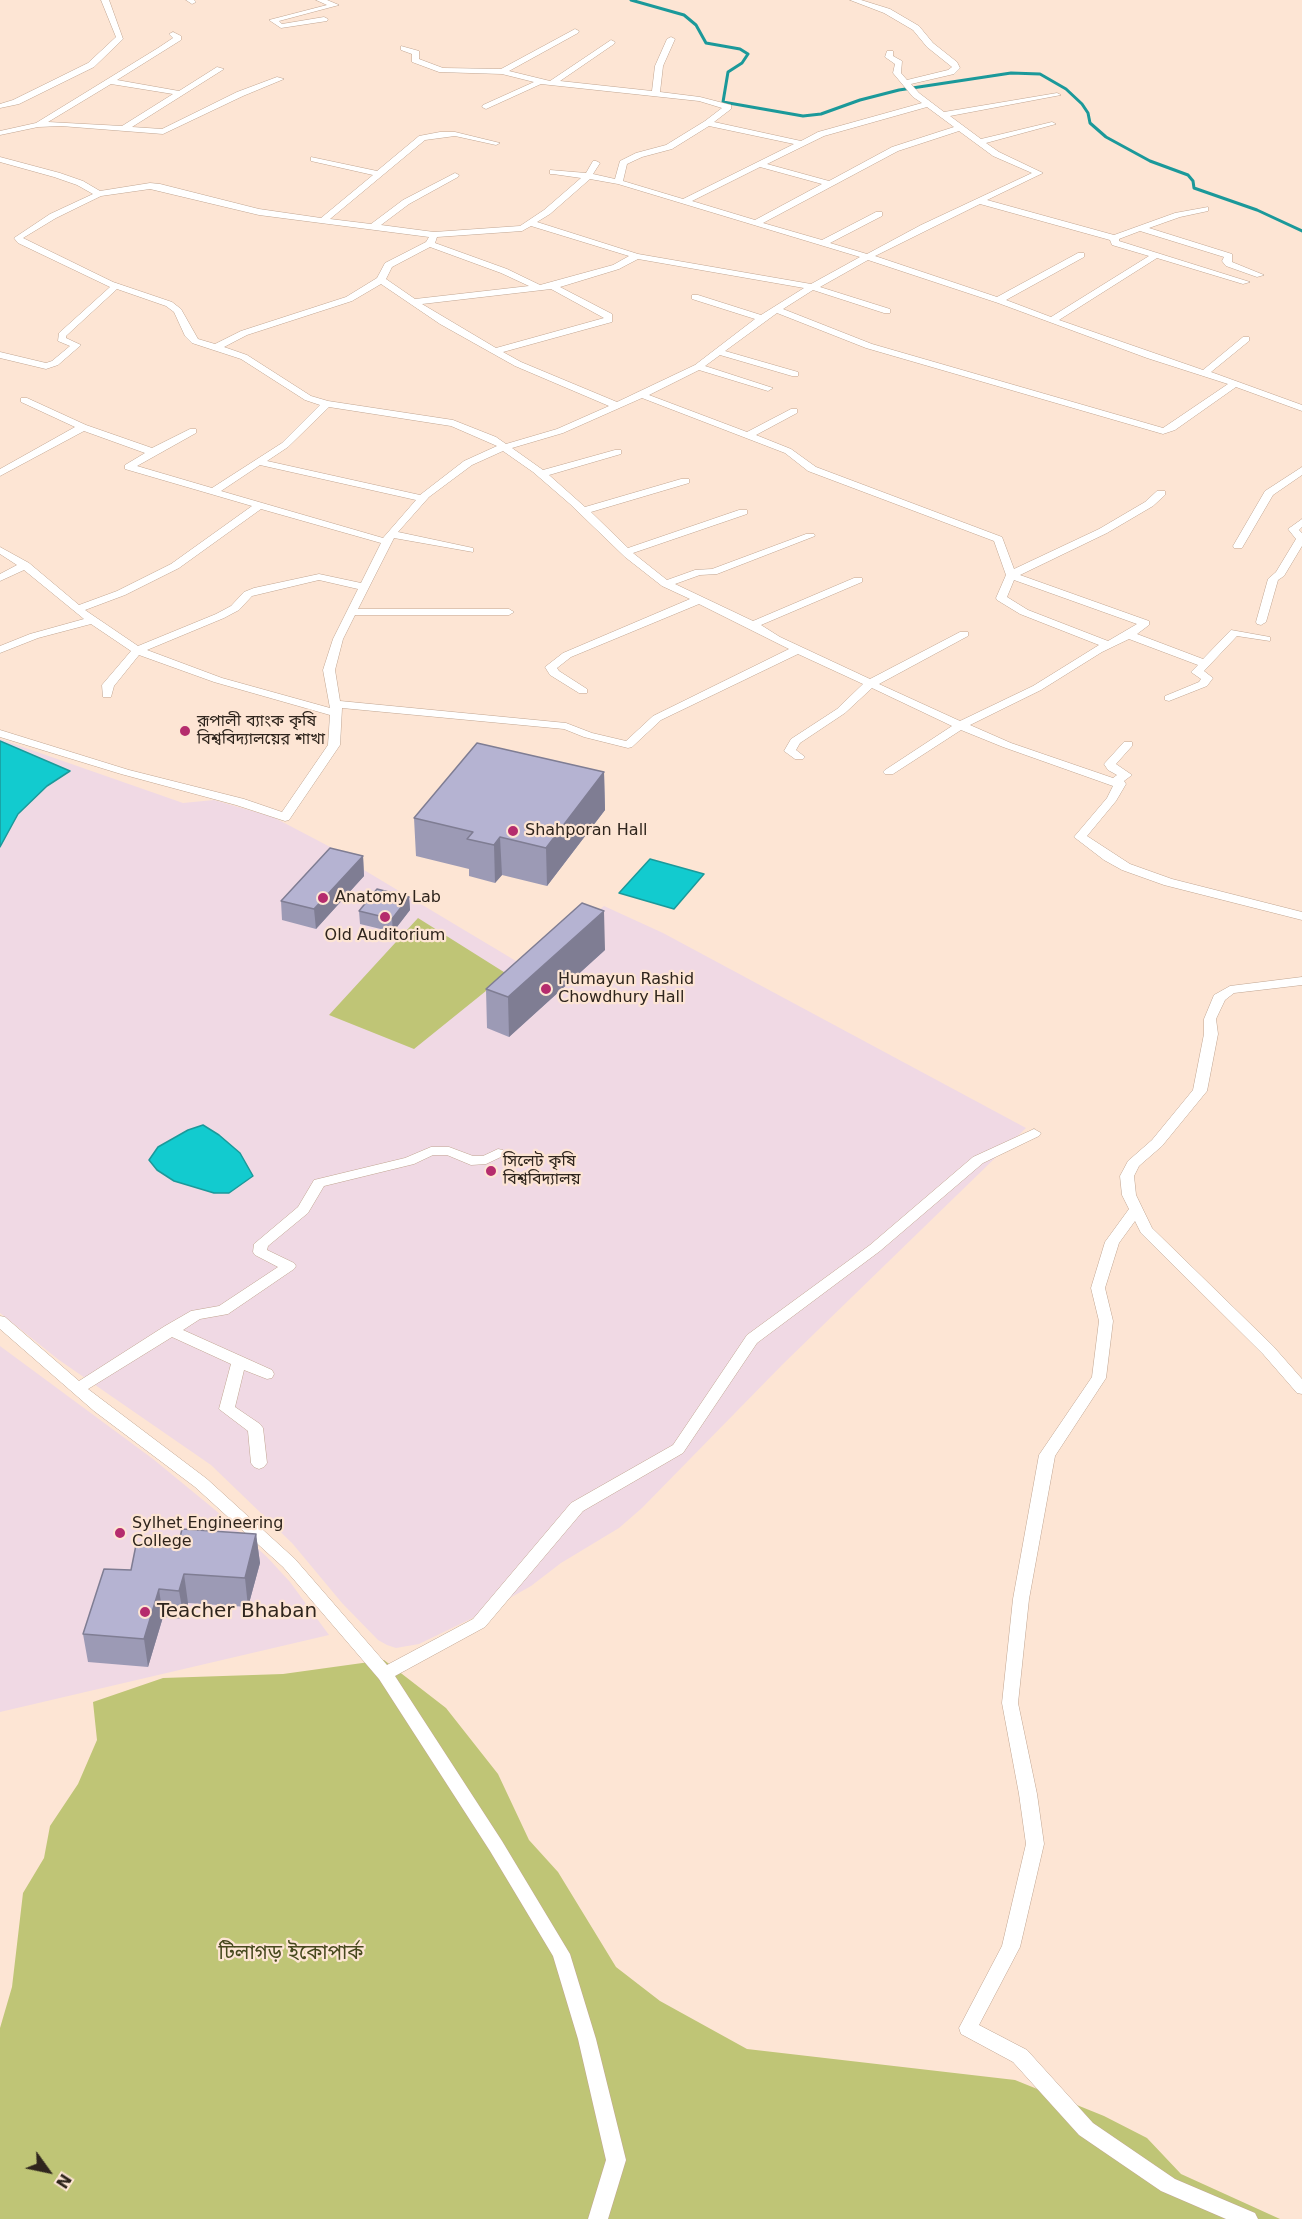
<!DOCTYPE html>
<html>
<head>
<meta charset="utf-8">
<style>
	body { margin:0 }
	#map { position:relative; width:1302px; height:2219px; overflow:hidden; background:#fde5d4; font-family:"DejaVu Sans",sans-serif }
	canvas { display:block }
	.north { position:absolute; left:18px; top:2141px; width:60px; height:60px; -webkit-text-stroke:4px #fde5d4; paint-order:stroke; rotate:123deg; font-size:16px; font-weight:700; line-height:24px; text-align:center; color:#2f251d }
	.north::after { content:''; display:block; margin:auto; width:21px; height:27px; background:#2f251d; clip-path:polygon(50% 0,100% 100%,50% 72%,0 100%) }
</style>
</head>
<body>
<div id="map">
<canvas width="1302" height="2219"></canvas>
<div class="north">N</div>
</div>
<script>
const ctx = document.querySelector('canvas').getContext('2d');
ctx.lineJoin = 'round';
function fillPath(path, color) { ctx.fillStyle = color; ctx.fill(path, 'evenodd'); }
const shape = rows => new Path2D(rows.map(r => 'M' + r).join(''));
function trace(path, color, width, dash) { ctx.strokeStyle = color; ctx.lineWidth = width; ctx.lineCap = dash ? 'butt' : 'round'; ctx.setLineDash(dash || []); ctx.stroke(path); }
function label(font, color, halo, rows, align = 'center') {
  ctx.font = font + ' "DejaVu Sans","Noto Sans Bengali",sans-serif'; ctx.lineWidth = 4.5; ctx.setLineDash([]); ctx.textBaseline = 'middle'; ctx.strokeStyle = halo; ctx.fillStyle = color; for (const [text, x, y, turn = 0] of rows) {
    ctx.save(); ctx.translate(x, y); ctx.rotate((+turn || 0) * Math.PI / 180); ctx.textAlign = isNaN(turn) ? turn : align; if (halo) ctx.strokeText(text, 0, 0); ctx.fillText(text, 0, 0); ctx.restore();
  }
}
fillPath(shape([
	[0,739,183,803,214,800,273,817,334,849,354,864,526,967,604,906,663,933,1026,1128,783,1364,642,1508,619,1528,561,1563,531,1586,485,1612,419,1644,396,1648,387,1645,378,1640,342,1603,292,1543,211,1465,59,1360,0,1313],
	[0,1346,153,1459,214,1509,267,1557,290,1582,329,1635,0,1712]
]), '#f0d9e4');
fillPath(shape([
	[418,918,507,974,414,1049,329,1015],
	[384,1660,446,1708,498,1774,529,1840,558,1872,616,1967,660,2001,747,2049,1015,2080,1104,2116,1147,2138,1181,2174,1280,2219,0,2219,0,2028,12,1987,23,1893,44,1858,50,1826,78,1784,97,1740,93,1702,163,1678,283,1674]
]), '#bfc576');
const water = shape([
	[0,741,70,771,47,786,18,814,0,847,0,741],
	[650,859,704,874,674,909,619,893,650,859],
	[203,1125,219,1135,240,1153,253,1176,229,1193,214,1193,174,1181,157,1170,149,1160,158,1147,188,1130,203,1125]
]);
fillPath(water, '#12cbcf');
trace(water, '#1b999a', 1.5);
trace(shape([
	[631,0,684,15,696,25,706,43,740,49,748,54,742,63,728,72,723,102,803,116,821,114,860,100,899,90,1011,73,1040,74,1066,89,1082,104,1088,113,1090,123,1106,137,1150,161,1188,175,1193,181,1194,188,1257,210,1302,231]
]), '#1b999a', 3);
const minor = shape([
	[101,0,109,0,123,39,94,67,19,104,0,108,0,104,13,100,88,63,116,37,101,0],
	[186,0,194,0,196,2,192,4,186,0],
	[316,0,327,0,339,5,279,21,282,24,324,17,328,19,327,21,281,28,269,20,327,5,316,0],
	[850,0,861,0,890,9,919,26,933,43,957,62,960,68,954,74,911,84,919,93,944,112,1057,93,1061,95,950,116,981,139,1052,122,1056,124,986,143,999,152,1043,173,987,200,1114,235,1175,213,1208,207,1208,211,1180,217,1149,228,1232,254,1232,262,1264,275,1257,277,1226,266,1222,261,1224,257,1140,231,1119,239,1119,241,1250,282,1243,284,1157,258,1059,320,1203,370,1243,337,1249,337,1249,341,1211,372,1302,405,1302,411,1236,387,1175,430,1163,434,866,348,777,313,725,351,798,372,798,376,792,376,720,355,705,366,773,388,768,391,699,370,649,395,747,432,791,409,797,409,797,413,756,435,791,449,816,467,1002,537,1014,569,1099,529,1145,502,1157,491,1165,491,1165,495,1153,506,1107,533,1020,575,1149,621,1149,625,1137,634,1203,659,1231,630,1270,637,1270,641,1237,636,1204,671,1213,678,1207,686,1169,701,1165,700,1165,696,1199,682,1201,679,1191,672,1198,665,1129,639,1102,652,1041,690,970,725,1011,743,1113,778,1117,775,1108,770,1104,764,1124,742,1132,742,1132,746,1116,764,1132,775,1124,781,1126,784,1116,801,1087,836,1130,864,1172,879,1302,912,1302,920,1164,885,1122,870,1104,860,1074,837,1107,798,1113,786,1003,747,961,730,893,774,885,774,883,772,885,770,952,726,872,688,845,713,800,743,796,750,805,757,803,759,795,759,784,751,791,739,837,709,863,684,798,654,661,720,632,747,628,748,584,737,564,729,342,708,340,745,289,820,285,821,236,805,121,774,0,737,0,730,129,770,244,799,282,812,328,745,330,715,214,682,139,655,114,686,111,697,103,697,102,685,131,651,91,624,38,638,0,653,0,646,30,634,84,619,24,570,0,581,0,574,17,565,0,554,0,547,29,563,79,605,117,591,171,564,252,506,125,469,125,465,145,453,84,431,0,476,0,469,75,427,21,402,21,398,27,398,86,425,152,448,190,429,196,429,196,433,137,466,212,488,282,443,320,405,305,400,241,359,192,343,185,336,174,312,166,306,117,289,66,336,66,338,81,345,58,365,46,369,0,358,0,352,46,363,52,361,70,346,58,341,59,333,110,287,18,243,14,238,50,214,93,194,77,185,54,177,0,162,0,157,60,173,83,181,100,191,150,183,160,184,259,209,321,218,373,175,311,161,311,157,377,171,419,136,440,132,455,132,500,143,496,145,455,136,425,140,330,219,371,224,403,200,455,173,459,175,458,177,409,204,381,225,434,232,520,226,544,210,581,178,553,174,550,174,550,170,586,173,593,161,596,161,600,163,593,174,615,179,620,161,636,153,666,145,705,121,722,108,699,101,541,84,486,109,482,107,483,105,534,82,502,74,439,72,412,62,412,54,401,50,401,46,419,51,419,59,443,68,501,69,575,29,579,31,578,33,509,71,550,81,611,40,615,42,614,44,560,81,652,91,655,66,667,39,671,37,675,39,663,66,660,92,700,97,731,105,731,109,714,122,801,141,818,132,922,103,913,97,893,73,895,64,885,57,887,51,893,51,893,56,902,61,901,73,907,80,948,70,952,67,927,47,913,30,884,13,850,0],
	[927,107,954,127,892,147,829,181,767,164,824,136,927,107],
	[709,126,794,144,683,199,623,181,627,164,642,157,672,149,709,126],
	[959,131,993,156,1032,173,921,225,867,254,830,243,882,216,882,212,876,212,822,240,763,223,898,151,959,131],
	[760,167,822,184,755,220,692,201,760,167],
	[590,179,618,184,860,257,811,284,638,254,537,222,550,214,590,179],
	[150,189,259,215,429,237,426,242,385,263,377,278,346,297,241,331,215,344,198,339,181,309,172,302,113,282,23,238,56,218,101,196,150,189],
	[980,204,1110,240,1112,245,1149,256,1051,317,1006,300,1084,257,1084,253,1078,253,997,297,875,256,980,204],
	[531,226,629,256,613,265,540,285,507,269,435,243,437,237,522,231,531,226],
	[430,247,501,273,529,286,415,299,386,279,392,267,430,247],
	[638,259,804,288,761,315,698,295,692,295,692,299,755,319,695,365,617,402,521,362,503,352,612,322,612,314,560,287,619,269,638,259],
	[868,260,998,303,1147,358,1228,384,1163,428,872,344,783,309,813,290,884,313,890,313,890,309,820,287,868,260],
	[381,284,440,324,515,366,609,406,557,429,506,444,496,437,453,420,328,401,311,396,247,355,224,347,247,335,352,301,381,284],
	[551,289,604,318,496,348,422,304,551,289],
	[642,398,785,453,808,471,994,541,1006,575,996,598,997,600,1020,614,1099,645,1033,686,960,721,879,684,968,636,968,632,960,632,870,679,780,637,761,625,862,582,862,578,854,578,753,621,675,584,700,575,717,574,815,536,814,534,806,534,712,569,695,570,667,580,633,553,747,514,747,510,739,510,628,548,591,512,689,483,689,479,681,479,585,507,549,475,621,454,621,450,615,450,543,470,512,448,563,433,642,398],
	[329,407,451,426,497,446,464,461,420,495,267,461,288,447,329,407],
	[503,451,533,472,570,504,625,557,662,586,690,599,563,653,545,667,550,675,579,693,587,693,587,689,559,671,557,668,571,657,699,604,789,649,653,716,626,741,592,733,566,723,340,701,335,670,343,639,355,615,509,615,514,612,509,609,358,609,394,538,473,552,473,548,398,532,429,497,472,465,503,451],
	[260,465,416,500,383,538,221,491,260,465],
	[261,509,381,543,361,583,319,574,254,588,244,592,231,606,216,614,138,646,85,610,125,595,179,568,261,509],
	[319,580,358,589,333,639,323,670,330,708,222,678,147,650,224,618,239,610,252,596,319,580],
	[1014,580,1137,624,1108,641,1028,610,1007,597,1014,580],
	[173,32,181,36,181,40,117,80,179,91,217,67,224,69,132,127,162,129,237,92,277,77,284,79,243,96,163,134,61,126,38,127,0,135,0,131,36,123,158,48,173,38,169,34,173,32],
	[111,84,173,94,122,126,48,122,111,84],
	[1302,467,1302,475,1273,495,1242,548,1234,548,1233,546,1265,491,1302,467],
	[1302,519,1302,527,1299,530,1302,533,1302,546,1284,576,1278,580,1266,622,1261,625,1257,624,1256,622,1268,579,1276,572,1296,539,1288,529,1302,519],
	[1302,977,1302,985,1234,993,1225,1000,1216,1019,1218,1034,1207,1091,1162,1146,1139,1166,1134,1176,1136,1195,1152,1228,1273,1346,1302,1379,1302,1394,1297,1393,1263,1354,1141,1233,1135,1221,1119,1243,1105,1288,1113,1321,1106,1378,1055,1456,1029,1599,1018,1703,1037,1794,1044,1844,1020,1947,979,2025,1027,2050,1093,2123,1175,2179,1255,2213,1258,2219,1226,2219,1161,2191,1079,2135,1013,2062,961,2034,959,2028,1002,1946,1026,1844,1019,1794,1002,1703,1013,1599,1039,1455,1092,1377,1099,1321,1091,1288,1105,1242,1129,1209,1122,1195,1120,1176,1128,1161,1152,1140,1193,1090,1204,1034,1204,1019,1214,995,1230,986,1302,977],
	[1034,1129,1041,1133,1039,1136,983,1163,880,1251,757,1343,683,1453,583,1511,485,1627,395,1676,502,1841,570,1954,596,2039,626,2160,608,2219,588,2219,606,2160,578,2039,553,1956,490,1851,379,1679,283,1567,195,1487,94,1411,0,1329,0,1316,5,1317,79,1381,165,1326,191,1311,219,1306,278,1267,255,1255,253,1252,254,1244,298,1207,314,1180,405,1158,431,1147,449,1147,473,1156,483,1156,498,1149,503,1150,505,1153,503,1156,486,1164,471,1165,447,1155,433,1155,414,1164,324,1186,308,1213,268,1246,267,1250,294,1263,296,1266,294,1269,228,1314,200,1319,183,1330,272,1370,274,1374,272,1378,267,1379,244,1370,235,1407,260,1424,263,1428,267,1463,264,1467,259,1469,254,1467,251,1463,248,1431,219,1409,231,1364,172,1337,88,1389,207,1479,295,1559,387,1665,473,1619,571,1503,673,1445,747,1335,870,1245,973,1157,1034,1129]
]);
trace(minor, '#c1a591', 1);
fillPath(minor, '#fff');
fillPath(shape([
	[604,772,605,810,547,886,502,875,495,883,469,876,469,869,416,856,414,818],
	[363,856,364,876,316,929,282,920,281,901],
	[409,897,410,910,393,932,360,924,359,911],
	[605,950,509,1037,487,1028,486,989],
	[256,1534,260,1563,248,1607,188,1603,184,1619,163,1617,148,1667,88,1662,83,1634,131,1570,179,1542]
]), '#9c9ab5');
fillPath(shape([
	[604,772,605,810,547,886,546,848],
	[500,837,502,875,495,883,494,845],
	[363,856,364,876,316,929,314,909],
	[409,897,410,910,393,932,392,919],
	[604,911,605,950,509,1037,508,997],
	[256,1534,260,1563,248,1607,245,1578],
	[184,1574,188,1603,184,1619,179,1591],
	[159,1589,163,1617,148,1667,144,1639]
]), '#7f7d93');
const building = shape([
	[477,743,604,772,546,848,500,837,494,845,467,839,473,832,414,818,477,743],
	[330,848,363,856,314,909,281,901,330,848],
	[377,889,409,897,392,919,359,911,377,889],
	[582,903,604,911,508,997,486,989,582,903],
	[182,1529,256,1534,245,1578,184,1574,179,1591,159,1589,144,1639,83,1634,104,1569,131,1570,136,1545,153,1537,179,1542,182,1529]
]);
fillPath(building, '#b5b3d2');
trace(building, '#7f7d93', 1.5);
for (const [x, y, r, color] of [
	[185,731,6,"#b52c6d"],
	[513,831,6,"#b52c6d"],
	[323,898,6,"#b52c6d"],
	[385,917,6,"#b52c6d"],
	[546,989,6,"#b52c6d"],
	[491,1171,6,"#b52c6d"],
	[120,1533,6,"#b52c6d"],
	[145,1612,6,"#b52c6d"]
]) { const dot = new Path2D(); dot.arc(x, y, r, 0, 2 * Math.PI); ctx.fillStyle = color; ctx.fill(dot); trace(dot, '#fde5d4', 2); }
label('16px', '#2f251d', '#fde5d4', [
	["রূপালী ব্যাংক কৃষি",197,722],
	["বিশ্ববিদ্যালয়ের শাখা",197,740],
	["Shahporan Hall",525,831],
	["Anatomy Lab",335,898],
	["Old Auditorium",385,936,"center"],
	["Humayun Rashid",558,980],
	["Chowdhury Hall",558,998],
	["সিলেট কৃষি",503,1162],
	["বিশ্ববিদ্যালয়",503,1180],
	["Sylhet Engineering",132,1524],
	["College",132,1542]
], 'left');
label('20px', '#2f251d', '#fde5d4', [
	["Teacher Bhaban",157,1612]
], 'left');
label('20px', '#47491e', '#fde5d4', [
	["টিলাগড় ইকোপার্ক",291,1954]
]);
</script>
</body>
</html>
